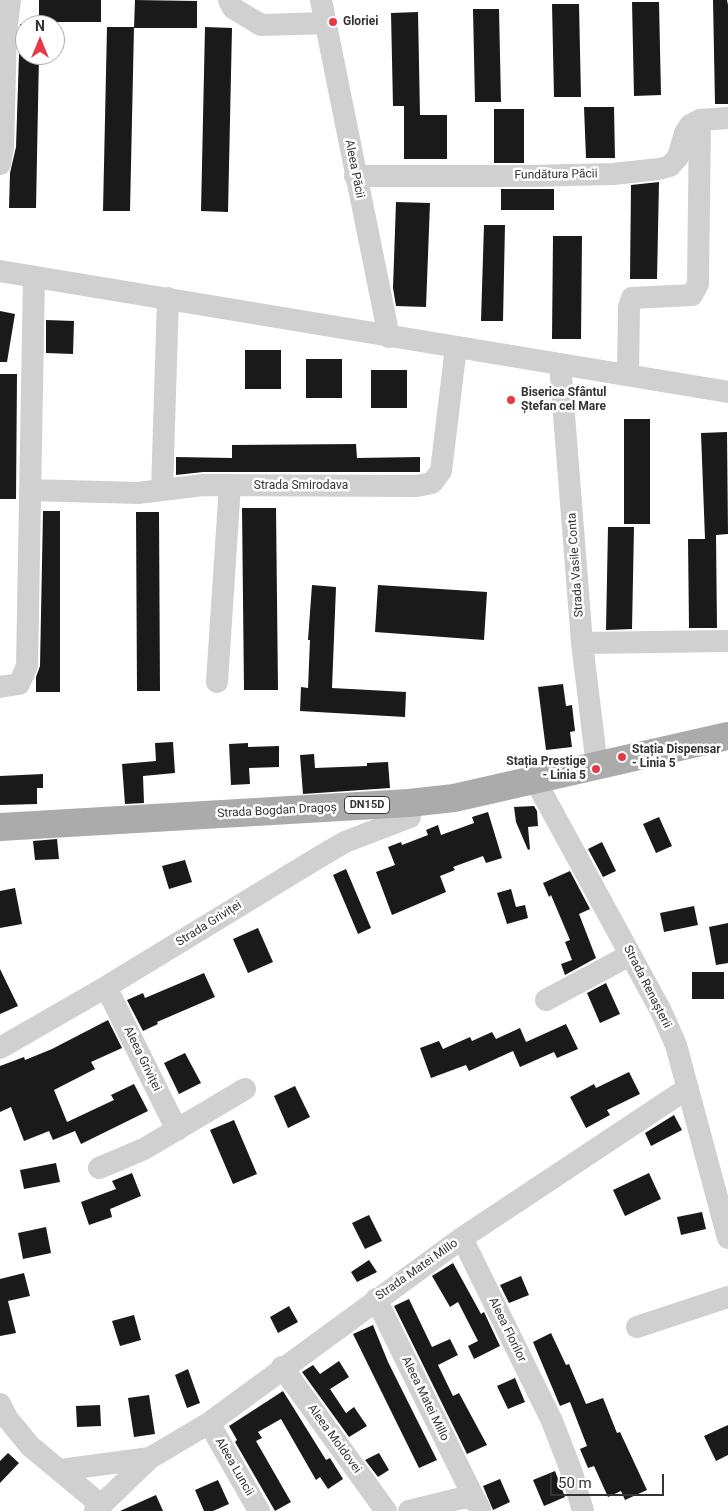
<!DOCTYPE html>
<html>
<head>
<meta charset="utf-8">
<style>
	body { margin:0 }
	#map { position:relative; width:728px; height:1511px; overflow:hidden; background:#fff; font-family:Roboto,sans-serif }
	canvas { display:block }
	.north { position:absolute; left:15px; top:15px; width:50px; height:50px; box-sizing:border-box; background:#fff; border:1px solid #adadad; border-radius:50%; rotate:0deg; font-size:14px; font-weight:700; line-height:20px; text-align:center; color:#333 }
	.north::after { content:''; display:block; margin:auto; width:18px; height:22px; background:#e63946; clip-path:polygon(50% 0,100% 100%,50% 72%,0 100%) }
	.scale { position:absolute; left:550px; top:1474px; width:114px; height:22px; box-sizing:border-box; border:2px solid #333; border-top:0; padding-left:6px; font-size:15px; line-height:18px; white-space:nowrap; color:#333; -webkit-text-stroke:4px #fff; paint-order:stroke }
</style>
</head>
<body>
<div id="map">
<canvas width="728" height="1511"></canvas>
<div class="north">N</div>
<div class="scale">50 m</div>
</div>
<script>
const ctx = document.querySelector('canvas').getContext('2d');
ctx.lineJoin = 'round';
function fillPath(path, color) { ctx.fillStyle = color; ctx.fill(path, 'evenodd'); }
const shape = rows => new Path2D(rows.map(r => 'M' + r).join(''));
function trace(path, color, width, dash) { ctx.strokeStyle = color; ctx.lineWidth = width; ctx.lineCap = dash ? 'butt' : 'round'; ctx.setLineDash(dash || []); ctx.stroke(path); }
function label(font, color, halo, rows, align = 'center') {
  ctx.font = font + ' Roboto,sans-serif'; ctx.lineWidth = 5; ctx.setLineDash([]); ctx.textBaseline = 'middle'; ctx.strokeStyle = halo; ctx.fillStyle = color; for (const [text, x, y, turn = 0] of rows) {
    ctx.save(); ctx.translate(x, y); ctx.rotate((+turn || 0) * Math.PI / 180); ctx.textAlign = isNaN(turn) ? turn : align; if (halo) ctx.strokeText(text, 0, 0); ctx.fillText(text, 0, 0); ctx.restore();
  }
}
fillPath(shape([
	[39,0,101,0,101,22,39,22],
	[135,0,197,1,197,28,134,28],
	[713,0,727,0,728,5,728,104,715,104],
	[632,2,659,2,661,95,634,96],
	[552,4,579,4,581,97,554,97],
	[473,9,499,9,501,102,475,102],
	[418,12,420,115,447,115,447,159,404,159,404,106,393,106,391,13],
	[20,24,25,24,25,55,39,55,36,208,9,208,10,173,16,147],
	[107,27,134,27,130,211,103,211],
	[205,27,232,28,228,212,201,211],
	[584,107,614,107,615,158,586,158],
	[494,109,524,109,524,163,494,163],
	[659,182,657,279,630,279,631,185],
	[501,189,554,189,554,210,501,210],
	[396,202,430,203,426,307,396,306,393,288],
	[484,225,505,225,503,321,481,321],
	[553,236,582,236,581,339,552,339],
	[0,311,15,314,7,362,0,362],
	[46,320,74,321,73,354,46,353],
	[245,350,281,350,281,389,245,389],
	[306,359,342,359,342,398,306,398],
	[371,370,407,370,407,408,371,408],
	[0,374,17,374,16,499,0,499],
	[624,419,650,419,650,524,624,524],
	[727,432,728,534,716,535,717,628,689,628,688,539,705,539,701,433],
	[356,444,357,458,420,457,420,472,203,472,176,475,176,457,232,458,232,445],
	[242,508,276,508,278,690,244,690],
	[43,511,60,511,60,692,36,692,36,677,40,666],
	[136,512,159,512,160,691,137,691],
	[608,527,634,527,632,629,606,630],
	[312,585,336,587,332,688,406,692,405,717,300,711,301,687,308,688,310,640,308,640],
	[378,585,487,592,484,640,375,632],
	[563,684,566,706,572,705,575,731,570,732,572,747,546,750,538,687],
	[173,742,175,773,143,776,144,803,125,804,122,764,156,761,155,743],
	[248,743,248,747,279,746,279,767,249,768,250,784,231,785,229,744],
	[314,754,315,768,367,766,367,763,388,762,390,788,303,794,300,755],
	[43,774,43,788,37,788,37,804,0,805,0,776],
	[534,806,537,811,538,826,528,827,530,849,528,850,516,822,514,807],
	[488,812,502,858,486,863,483,856,453,867,455,870,440,876,446,892,392,915,376,872,395,865,388,847,401,842,402,845,428,835,426,830,438,825,441,835,474,823,472,817],
	[659,817,672,846,656,853,643,824],
	[57,839,59,859,35,860,33,841],
	[602,842,616,871,603,877,588,849],
	[185,860,192,882,169,889,162,866],
	[346,869,371,928,358,934,333,875],
	[570,871,590,909,579,914,596,958,565,975,561,964,572,960,565,942,570,940,551,895,549,897,543,883],
	[15,888,22,924,0,928,0,891],
	[511,889,516,907,525,905,528,918,507,924,497,893],
	[694,906,698,925,664,932,660,913],
	[728,923,728,963,716,965,709,927],
	[258,928,273,962,248,973,233,939],
	[0,969,18,1006,0,1014],
	[692,972,724,972,724,999,692,999],
	[204,973,215,997,157,1022,158,1024,143,1031,127,1000,143,993,145,998],
	[606,983,620,1014,600,1023,587,993],
	[108,1020,122,1048,91,1062,95,1069,54,1090,67,1122,114,1100,111,1095,134,1084,148,1111,81,1144,75,1131,53,1140,49,1131,24,1141,11,1107,0,1112,0,1066,24,1057,25,1060,52,1049],
	[566,1024,578,1049,557,1058,554,1052,520,1067,513,1051,469,1071,466,1065,431,1078,420,1048,439,1041,443,1049,470,1037,472,1041,492,1032,496,1039,520,1028,526,1042],
	[185,1053,201,1083,179,1094,164,1063],
	[629,1072,640,1094,607,1110,610,1115,586,1128,570,1097,594,1084,596,1088],
	[295,1086,310,1117,288,1128,274,1096],
	[674,1115,682,1130,651,1146,645,1133],
	[234,1120,257,1174,233,1184,210,1130],
	[56,1163,60,1182,24,1189,20,1170],
	[132,1173,141,1196,110,1209,112,1217,89,1225,81,1202,116,1189,112,1181],
	[649,1173,661,1199,625,1216,613,1190],
	[702,1212,706,1229,681,1235,677,1217],
	[369,1215,382,1241,365,1249,352,1223],
	[46,1227,51,1253,23,1259,18,1233],
	[369,1260,377,1272,357,1282,351,1272],
	[453,1263,481,1314,484,1312,500,1346,474,1359,468,1346,478,1341,458,1302,450,1307,432,1276],
	[24,1273,30,1296,8,1301,16,1333,0,1336,0,1279],
	[521,1276,529,1295,509,1303,500,1285],
	[409,1299,432,1347,450,1339,458,1355,438,1365,453,1396,459,1393,487,1445,467,1454,394,1306],
	[289,1306,298,1322,278,1333,270,1317],
	[134,1315,141,1340,120,1346,112,1321],
	[373,1325,388,1362,437,1460,419,1468,353,1334],
	[551,1333,566,1365,569,1364,586,1404,603,1398,617,1433,620,1432,647,1490,625,1500,621,1491,608,1497,594,1466,588,1468,580,1449,587,1446,570,1402,560,1406,533,1342],
	[339,1361,349,1377,330,1389,346,1413,354,1407,367,1426,349,1437,302,1372,313,1365,320,1374],
	[188,1369,200,1403,187,1408,175,1375],
	[515,1378,525,1402,508,1409,497,1386],
	[283,1391,326,1460,330,1458,343,1479,328,1489,320,1477,316,1480,281,1419,258,1432,262,1438,256,1441,291,1502,275,1511,235,1442,237,1440,229,1426],
	[149,1395,155,1434,134,1437,128,1398],
	[100,1405,101,1426,77,1427,76,1406],
	[728,1425,728,1455,716,1461,704,1436],
	[8,1453,19,1463,0,1483,0,1461],
	[379,1453,389,1470,378,1477,365,1460],
	[555,1471,565,1497,544,1506,533,1480],
	[500,1479,510,1502,493,1510,483,1486],
	[218,1480,229,1504,213,1511,204,1511,195,1490],
	[156,1495,163,1511,120,1511]
]), '#1a1a1a');
trace(shape([
	[229,0,233,8,261,25,326,23],
	[321,0,389,337],
	[0,164,3,147,6,33,10,0],
	[355,176,530,176,613,174,659,169,670,166,678,157,685,133,690,125,700,120,728,118],
	[0,271,728,392],
	[560,364,582,643,597,766],
	[628,375,629,307,632,298,692,295,698,284,700,120],
	[30,490,138,493,203,485,417,486,432,483,441,471,456,347],
	[162,490,168,298],
	[582,643,728,641],
	[217,682,230,485],
	[0,687,19,684,27,666,34,277],
	[539,779,541,791,661,1011,676,1045,728,1238],
	[106,987,177,1130],
	[546,1000,630,955],
	[0,1048,106,987,316,859,345,842,410,817,409,803],
	[99,1168,144,1149,245,1089],
	[462,1238,552,1421,572,1473,583,1511],
	[376,1299,474,1498],
	[637,1327,728,1297],
	[282,1367,386,1511],
	[0,1404,7,1418,30,1446,101,1505],
	[209,1423,259,1511],
	[60,1470,150,1458],
	[95,1511,150,1458,209,1423,462,1238,688,1088],
	[409,1511,462,1498,474,1498,480,1509]
]), '#d0d0d0', 22);
trace(shape([
	[0,827,409,803,454,798,728,736]
]), '#ababab', 28);
for (const [x, y, r, color] of [
	[333,22,5,"#e63946"],
	[511,400,5,"#e63946"],
	[622,757,5,"#e63946"],
	[596,769,5,"#e63946"]
]) { const dot = new Path2D(); dot.arc(x, y, r, 0, 2 * Math.PI); ctx.fillStyle = color; ctx.fill(dot); trace(dot, '#fff', 2); }
for (const [x, y, w] of [
	[367,805,45]
]) { const box = new Path2D(); box.roundRect(x - w / 2, y - 8.5, w, 17, 4); ctx.fillStyle = '#fff'; ctx.fill(box); trace(box, '#333', 1); }
label('bold 11px', '#333', null, [
	["DN15D",367,805]
]);
label('bold 12px', '#333', '#fff', [
	["Gloriei",343,22],
	["Biserica Sfântul",521,393],
	["Ștefan cel Mare",521,407],
	["Stația Dispensar",632,750],
	["- Linia 5",632,764],
	["Stația Prestige",586,762,"right"],
	["- Linia 5",586,776,"right"]
], 'left');
label('12px', '#333', '#fff', [
	["Aleea Păcii",354,169,79],
	["Fundătura Păcii",556,175,-1],
	["Strada Smirodava",301,486],
	["Strada Vasile Conta",576,565,-94],
	["Strada Bogdan Dragoș",277,811,-3],
	["Strada Griviței",209,924,-32],
	["Strada Renașterii",647,987,63],
	["Aleea Griviței",142,1059,64],
	["Strada Matei Millo",417,1270,-35],
	["Aleea Florilor",507,1330,64],
	["Aleea Matei Millo",425,1399,64],
	["Aleea Moldovei",334,1439,54],
	["Aleea Luncii",234,1467,60]
]);
</script>
</body>
</html>
